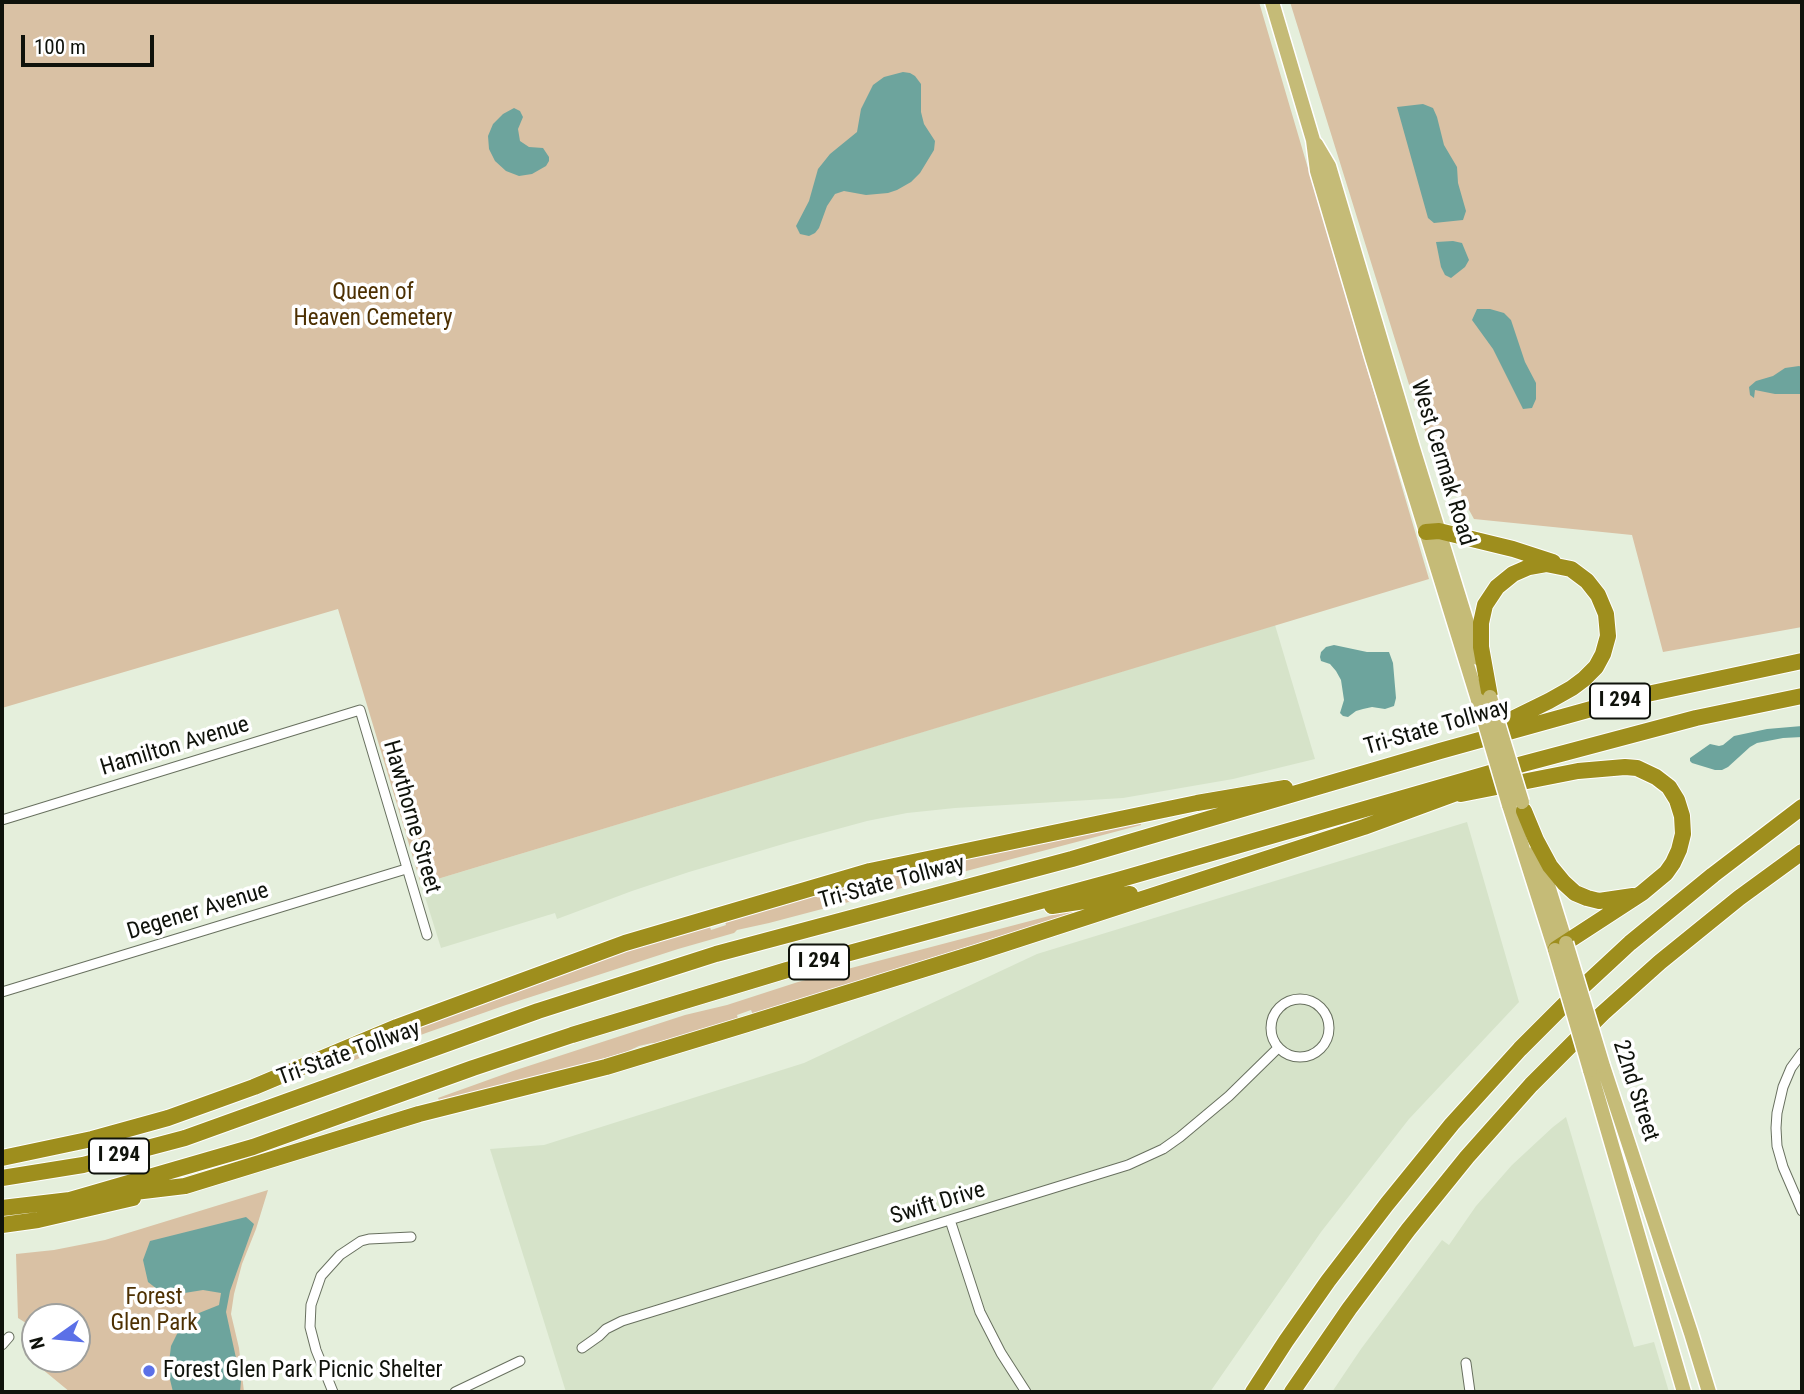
<!DOCTYPE html>
<html>
<head>
<meta charset="utf-8">
<style>
	body { margin:0 }
	#map { position:relative; width:1804px; height:1394px; overflow:hidden; background:#e5efdc; font-family:"Roboto Condensed",sans-serif }
	canvas { display:block }
	.frame { position:absolute; inset:0; border:4px solid #0f120b; pointer-events:none }
	.north { position:absolute; left:21px; top:1303px; width:70px; height:70px; box-sizing:border-box; background:#fff; border:2px solid #9fa09d; border-radius:50%; rotate:255deg; font-size:19px; font-weight:700; line-height:28px; text-align:center; color:#0f120b }
	.north::after { content:''; display:block; margin:auto; width:24px; height:32px; background:#5b70e7; clip-path:polygon(50% 0,100% 100%,50% 72%,0 100%) }
	.scale { position:absolute; left:21px; top:35px; width:133px; height:32px; box-sizing:border-box; border:4px solid #0f120b; border-top:0; padding-left:9px; font-size:21px; line-height:24px; white-space:nowrap; color:#0f120b; -webkit-text-stroke:5px #fff; paint-order:stroke }
</style>
</head>
<body>
<div id="map">
<canvas width="1804" height="1394"></canvas>
<div class="frame"></div>
<div class="north">N</div>
<div class="scale">100 m</div>
</div>
<script>
const ctx = document.querySelector('canvas').getContext('2d');
ctx.lineJoin = 'round';
function fillPath(path, color) { ctx.fillStyle = color; ctx.fill(path, 'evenodd'); }
const shape = rows => new Path2D(rows.map(r => 'M' + r).join(''));
function trace(path, color, width, dash) { ctx.strokeStyle = color; ctx.lineWidth = width; ctx.lineCap = dash ? 'butt' : 'round'; ctx.setLineDash(dash || []); ctx.stroke(path); }
function label(font, color, halo, rows, align = 'center') {
  ctx.font = font + ' "Roboto Condensed",sans-serif'; ctx.lineWidth = 7; ctx.setLineDash([]); ctx.textBaseline = 'middle'; ctx.strokeStyle = halo; ctx.fillStyle = color; for (const [text, x, y, turn = 0] of rows) {
    ctx.save(); ctx.translate(x, y); ctx.rotate((+turn || 0) * Math.PI / 180); ctx.textAlign = isNaN(turn) ? turn : align; if (halo) ctx.strokeText(text, 0, 0); ctx.fillText(text, 0, 0); ctx.restore();
  }
}
fillPath(shape([
	[1275,625,1315,759,1233,779,1123,798,955,808,907,813,867,821,790,842,689,872,632,891,557,919,555,913,441,948,421,884],
	[1467,822,1519,1002,1409,1119,1321,1232,1210,1392,566,1392,490,1149,544,1145,804,1063,1037,954],
	[1566,1117,1634,1347,1654,1342,1669,1392,1332,1392,1361,1349,1442,1240,1449,1245,1476,1206,1512,1165,1553,1127]
]), '#d6e3c9');
fillPath(shape([
	[2,2,1259,2,1429,579,421,884,338,609,2,708],
	[1290,2,1802,2,1802,627,1663,652,1632,535,1474,519,1421,423],
	[1141,823,1141,825,769,923,737,930,734,933,678,949,506,1005,426,1033,336,1067,329,1067,448,1015,569,970,709,924,711,930,726,925,724,918,809,896,813,897,825,894,837,887,907,869],
	[1087,906,1087,908,1017,931,766,1010,753,1015,751,1010,737,1015,739,1022,655,1044,652,1043,639,1046,626,1052,553,1073,439,1100,438,1098,513,1071,685,1015,727,1005,798,982],
	[268,1190,256,1229,242,1264,234,1294,231,1314,239,1348,244,1392,70,1392,25,1355,32,1343,30,1332,26,1323,18,1318,16,1254,54,1250,105,1240],
	[35,1317,77,1317,77,1359,35,1359]
]), '#d9c1a4');
fillPath(shape([
	[903,72,910,73,915,76,921,84,921,112,924,124,935,141,934,150,920,173,911,182,897,190,888,193,866,195,844,191,835,194,827,206,819,228,815,233,809,236,800,234,796,226,809,201,818,169,830,154,857,132,861,109,873,85,884,77],
	[1423,104,1433,108,1437,117,1444,145,1457,167,1458,183,1466,211,1463,220,1434,223,1428,218,1397,107],
	[514,108,520,111,523,117,518,129,520,141,529,147,543,148,549,157,549,161,546,166,532,174,519,176,506,171,495,161,489,149,488,136,493,124,503,114],
	[1453,241,1462,243,1469,260,1465,267,1451,278,1445,275,1441,267,1436,242],
	[1477,309,1490,309,1504,313,1511,320,1525,362,1536,383,1536,399,1532,408,1523,409,1493,349,1472,320],
	[1799,366,1802,367,1802,394,1775,394,1755,390,1754,398,1750,395,1749,387,1756,381,1773,376,1785,368],
	[1334,645,1367,652,1389,652,1393,663,1396,698,1394,706,1385,709,1372,707,1363,709,1356,711,1348,717,1343,716,1340,713,1344,700,1341,680,1336,671,1330,664,1321,661,1320,657,1321,652,1326,647],
	[1802,726,1802,737,1783,738,1757,743,1750,747,1728,767,1722,770,1715,770,1692,763,1690,761,1690,758,1710,744,1719,746,1723,745,1734,736,1767,729],
	[246,1217,254,1224,230,1291,226,1312,241,1381,240,1392,173,1392,168,1371,171,1346,182,1324,199,1313,219,1305,221,1293,203,1290,166,1296,148,1282,143,1260,150,1241]
]), '#6da49d');
const street = shape([
	[2,820,360,710,427,935],
	[2,992,406,869],
	'1271 1028a29 29 0 1 1 58 0a29 29 0 1 1-58 0Z',
	[1802,1053,1791,1068,1783,1087,1777,1113,1776,1128,1777,1146,1783,1167,1802,1211],
	[950,1220,980,1312,1001,1353,1026,1392],
	[2,1345,9,1337],
	[582,1348,599,1336,606,1329,622,1321,1128,1165,1163,1149,1180,1137,1229,1096,1278,1048],
	[1466,1363,1470,1392],
	[333,1392,316,1350,310,1327,311,1305,321,1276,340,1255,361,1241,369,1239,411,1237],
	[455,1392,520,1361]
]);
const primary = shape([
	[1272,2,1313,140,1317,171,1372,357,1478,700],
	[1316,144,1329,166,1412,445,1478,658],
	[1509,805,1555,950],
	[1537,850,1566,943],
	[1603,1066,1691,1333,1709,1392],
	[1590,1070,1684,1392]
]);
const highway = shape([
	[1426,532,1439,531,1513,549,1553,562],
	[1490,697,1481,647,1481,623,1485,605,1497,587,1513,574,1529,567,1546,564,1571,569,1587,581,1598,595,1606,614,1608,636,1603,654,1596,667,1584,679,1572,688,1549,701,1498,726],
	[1461,794,1578,771,1625,767,1637,768,1656,777,1669,787,1677,800,1682,816,1683,834,1679,850,1673,863,1666,873,1642,893,1556,949],
	[1524,811,1536,840,1550,866,1564,883,1575,893,1587,898,1599,901,1633,896],
	[1052,906,1130,894],
	[2,1158,92,1139,168,1118,254,1087,397,1027,625,943,870,871,1197,803,1285,788],
	[2,1178,83,1165,185,1138,538,1011,716,954,1072,859,1440,751,1638,696,1802,661],
	[118,1194,185,1186,419,1114,606,1067,747,1024,979,952,1364,827,1470,788],
	[2,1208,70,1200,253,1147,473,1068,572,1035,787,970,1118,880,1504,769,1696,718,1802,696],
	[2,1225,38,1220,133,1198],
	[1253,1392,1286,1341,1328,1281,1387,1204,1452,1124,1520,1049,1575,994,1630,943,1713,875,1802,807],
	[1292,1392,1349,1309,1408,1230,1467,1157,1531,1085,1603,1013,1660,962,1739,898,1802,852]
]);
trace(street, '#68705f', 11);
trace(primary, '#fff', 17);
trace(highway, '#fff', 18);
trace(street, '#fff', 9);
trace(primary, '#c5bb77', 14);
trace(highway, '#9e8e1d', 16);
const primaryBridge = shape([
	[1490,697,1522,802],
	[1478,700,1509,805],
	[1566,943,1603,1066],
	[1555,950,1590,1070]
]);
trace(primaryBridge, '#fff', 17, []);
trace(primaryBridge, '#c5bb77', 14);
for (const [x, y, r, color] of [
	[149,1371,7,"#5b70e7"]
]) { const dot = new Path2D(); dot.arc(x, y, r, 0, 2 * Math.PI); ctx.fillStyle = color; ctx.fill(dot); trace(dot, '#fff', 2.5); }
for (const [x, y, w] of [
	[1620,701,60],
	[819,962,60],
	[119,1156,60]
]) { const box = new Path2D(); box.roundRect(x - w / 2, y - 17.5, w, 35, 5); ctx.fillStyle = '#fff'; ctx.fill(box); trace(box, '#0f120b', 2); }
label('bold 21px', '#0f120b', null, [
	["I 294",1620,701],
	["I 294",819,962],
	["I 294",119,1156]
]);
label('23px', '#4d3002', '#fff', [
	["Queen of",373,293],
	["Heaven Cemetery",373,319],
	["Forest",154,1298],
	["Glen Park",154,1324]
]);
label('23px', '#0f120b', '#fff', [
	["West Cermak Road",1442,463,73],
	["Tri-State Tollway",1437,728,-16],
	["Hamilton Avenue",175,747,-17],
	["Hawthorne Street",411,817,74],
	["Tri-State Tollway",892,883,-15],
	["Degener Avenue",198,912,-17],
	["Tri-State Tollway",349,1054,-20],
	["22nd Street",1635,1091,72],
	["Swift Drive",938,1204,-17]
]);
label('23px', '#0f120b', '#fff', [
	["Forest Glen Park Picnic Shelter",163,1371]
], 'left');
</script>
</body>
</html>
